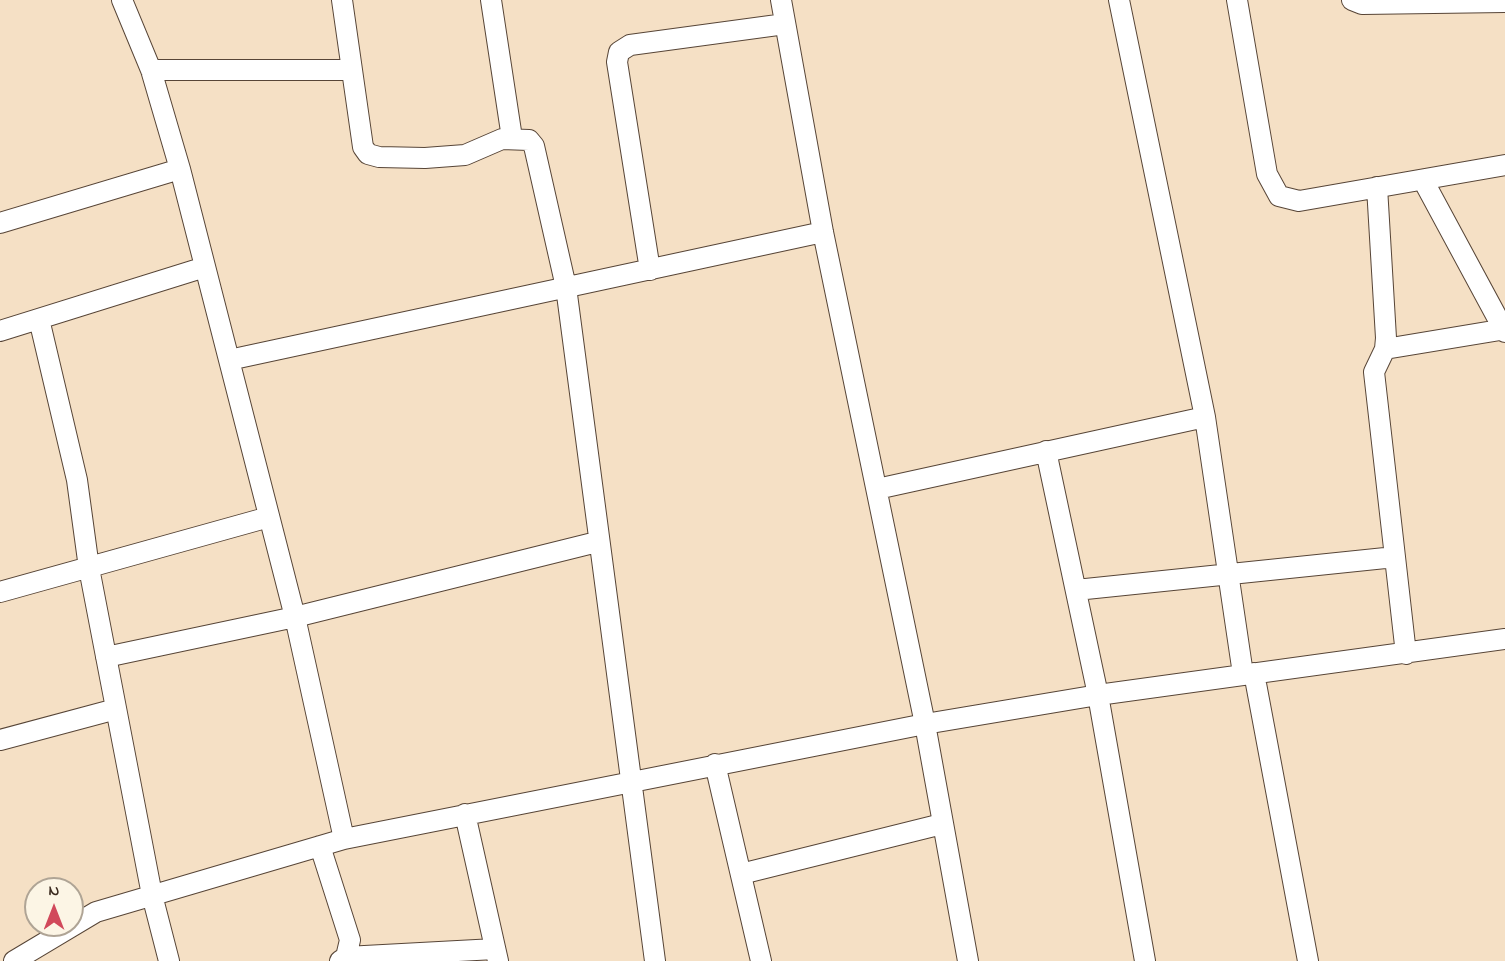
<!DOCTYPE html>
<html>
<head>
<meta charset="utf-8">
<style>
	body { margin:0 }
	#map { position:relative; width:1505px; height:961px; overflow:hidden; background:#f5e0c5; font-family:"Indie Flower",sans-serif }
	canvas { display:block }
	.north { position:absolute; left:24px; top:877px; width:60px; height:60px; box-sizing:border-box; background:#fcf5e5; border:2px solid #afa495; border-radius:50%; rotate:0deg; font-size:16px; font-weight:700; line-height:24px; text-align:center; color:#3b2a1e }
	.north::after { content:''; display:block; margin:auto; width:21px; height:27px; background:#d1495b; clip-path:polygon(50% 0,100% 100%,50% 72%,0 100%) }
</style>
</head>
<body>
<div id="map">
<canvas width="1505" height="961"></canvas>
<div class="north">N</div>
</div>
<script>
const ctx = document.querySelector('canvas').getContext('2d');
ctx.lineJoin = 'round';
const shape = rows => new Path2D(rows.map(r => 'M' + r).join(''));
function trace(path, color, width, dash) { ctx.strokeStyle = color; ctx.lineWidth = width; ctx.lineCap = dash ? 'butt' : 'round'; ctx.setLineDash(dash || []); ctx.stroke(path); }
const street = shape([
	[122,0,151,70,180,169,295,617,344,839],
	[342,0,363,147,368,154,379,157,425,158,465,155,502,139,529,140,534,146,566,287,655,961],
	[491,0,512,138],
	[781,0,823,232,925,724,968,961],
	[1119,0,1205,417,1243,674],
	[1237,0,1267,174,1279,196,1299,201,1505,165],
	[1352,0,1362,4,1505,2],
	[151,70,351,70],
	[1423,180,1505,332],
	[1377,187,1386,338,1385,349,1374,372,1406,654],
	[0,223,180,169],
	[650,270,617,62,619,52,630,45,785,24],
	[39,319,77,480,89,568,152,895,169,961],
	[0,331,205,267],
	[1385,349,1505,329],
	[229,360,823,232],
	[1046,451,1098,695,1145,961],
	[877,489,1205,417],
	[1076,590,1395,557],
	[0,592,269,517],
	[106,657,295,617,597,542],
	[1254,673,1308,961],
	[0,740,116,709],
	[715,764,761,961],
	[465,814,498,961],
	[320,846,350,940,346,957],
	[741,874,942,824],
	[14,961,96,912,344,839,925,724,1098,695,1505,639],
	[340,961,346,957,495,949]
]);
trace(street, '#574537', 22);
trace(street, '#fff', 20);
</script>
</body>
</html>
